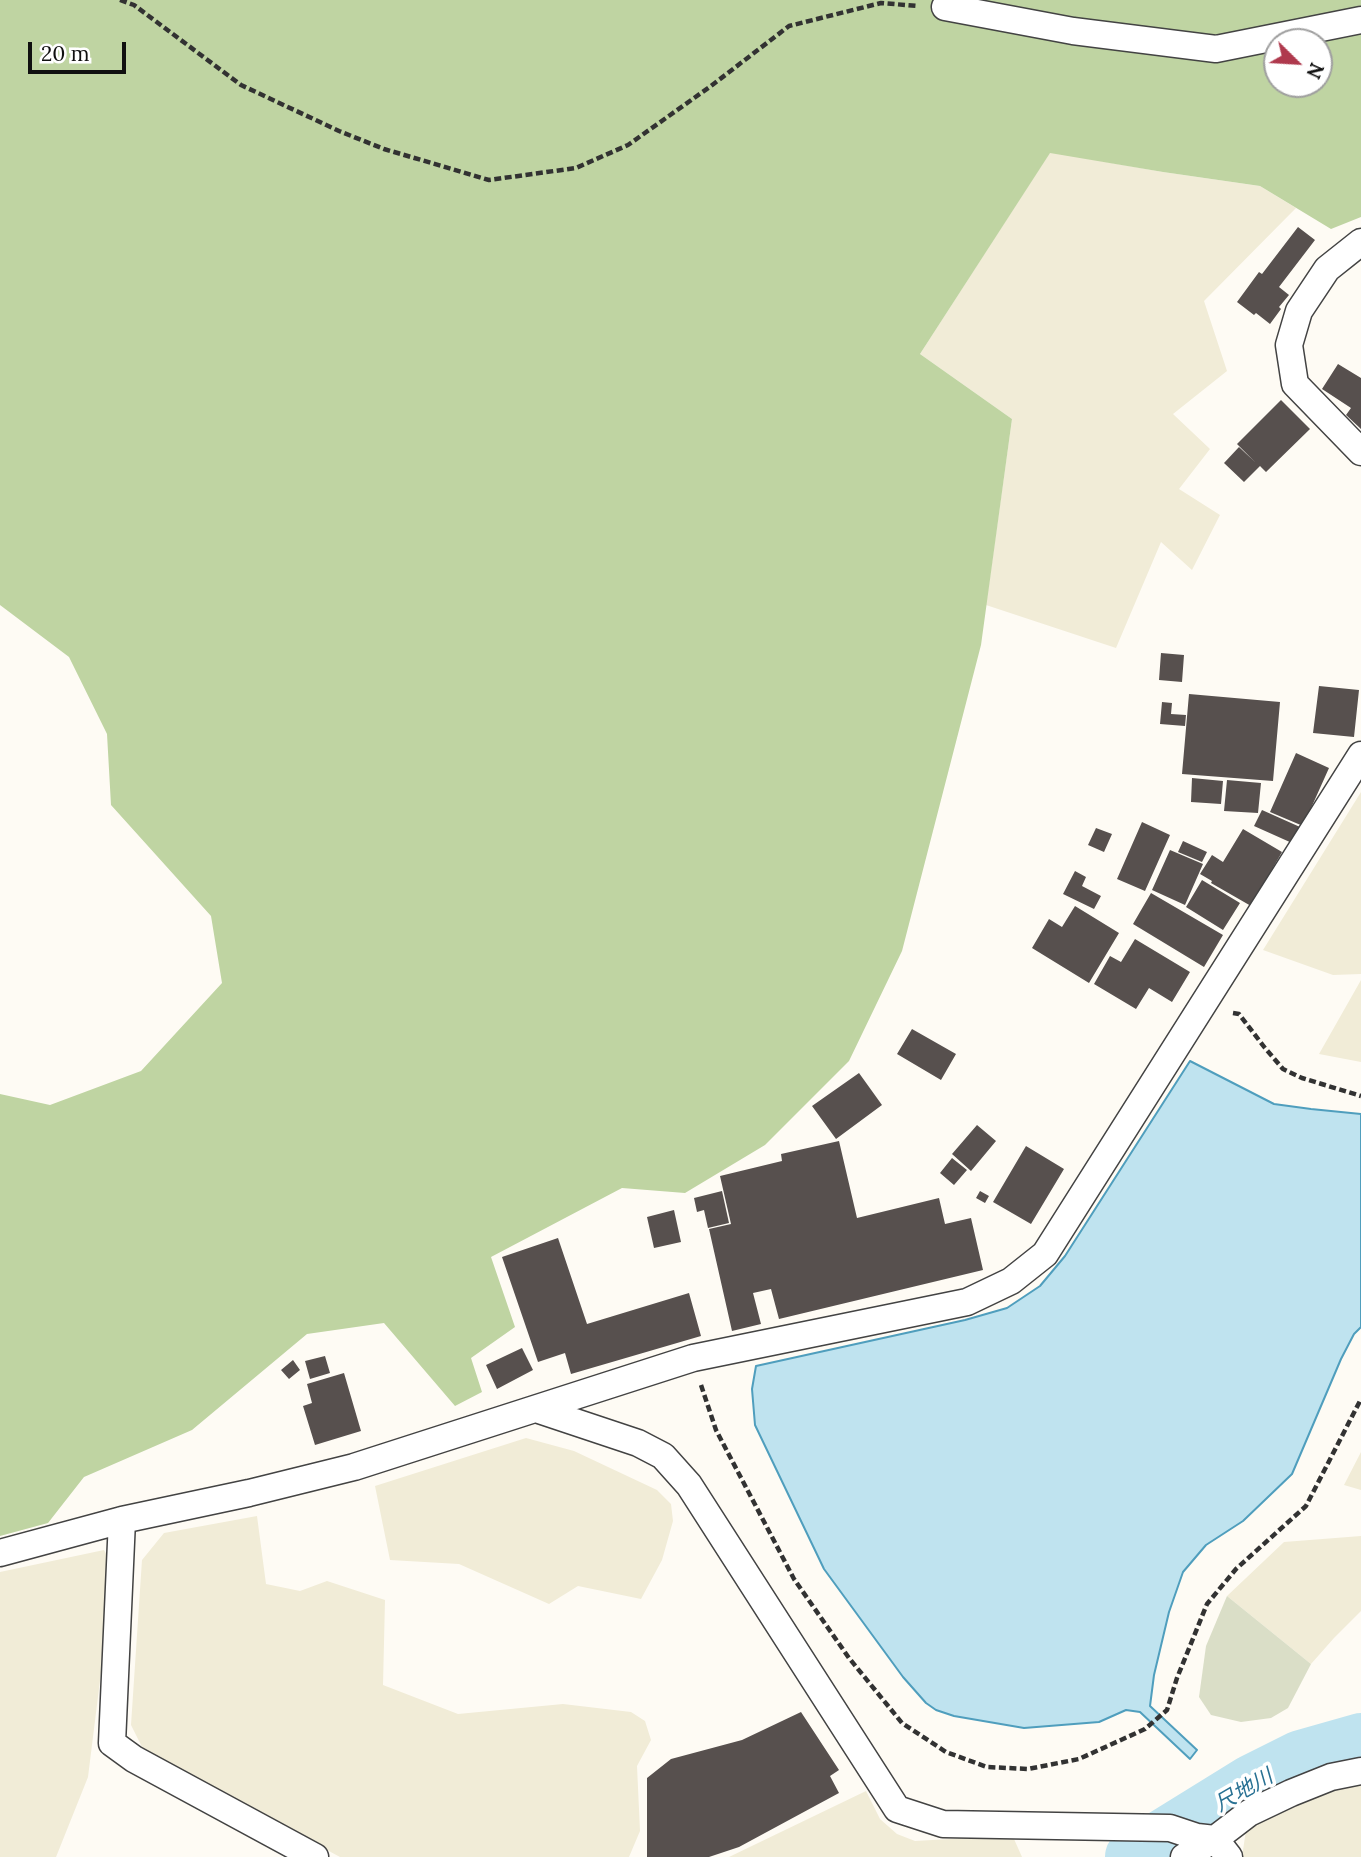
<!DOCTYPE html>
<html>
<head>
<meta charset="utf-8">
<style>
	body { margin:0 }
	#map { position:relative; width:1361px; height:1857px; overflow:hidden; background:#fefbf4; font-family:Lora,serif }
	canvas { display:block }
	.north { position:absolute; left:1263px; top:28px; width:70px; height:70px; box-sizing:border-box; background:#fff; border:2px solid #9f9f9f; border-radius:50%; rotate:114deg; font-size:19px; font-weight:700; line-height:28px; text-align:center; color:#101010 }
	.north::after { content:''; display:block; margin:auto; width:24px; height:32px; background:#af394d; clip-path:polygon(50% 0,100% 100%,50% 72%,0 100%) }
	.scale { position:absolute; left:28px; top:42px; width:98px; height:32px; box-sizing:border-box; border:4px solid #101010; border-top:0; padding-left:9px; font-size:21px; line-height:24px; white-space:nowrap; color:#101010; -webkit-text-stroke:5px #fff; paint-order:stroke }
</style>
</head>
<body>
<div id="map">
<canvas width="1361" height="1857"></canvas>
<div class="north">N</div>
<div class="scale">20 m</div>
</div>
<script>
const ctx = document.querySelector('canvas').getContext('2d');
ctx.lineJoin = 'round';
function fillPath(path, color) { ctx.fillStyle = color; ctx.fill(path, 'evenodd'); }
const shape = rows => new Path2D(rows.map(r => 'M' + r).join(''));
function trace(path, color, width, dash) { ctx.strokeStyle = color; ctx.lineWidth = width; ctx.lineCap = dash ? 'butt' : 'round'; ctx.setLineDash(dash || []); ctx.stroke(path); }
function label(font, color, halo, rows, align = 'center') {
  ctx.font = font + ' Lora,"Noto Sans JP",serif'; ctx.lineWidth = 7; ctx.setLineDash([]); ctx.textBaseline = 'middle'; ctx.strokeStyle = halo; ctx.fillStyle = color; for (const [text, x, y, turn = 0] of rows) {
    ctx.save(); ctx.translate(x, y); ctx.rotate((+turn || 0) * Math.PI / 180); ctx.textAlign = isNaN(turn) ? turn : align; if (halo) ctx.strokeText(text, 0, 0); ctx.fillText(text, 0, 0); ctx.restore();
  }
}
fillPath(shape([
	[1050,152,1163,172,1260,186,1296,208,1204,301,1227,371,1173,414,1210,449,1179,489,1220,515,1192,570,1161,542,1116,648,986,605,1012,419,920,354],
	[1361,792,1361,974,1333,975,1263,950],
	[1361,980,1361,1062,1319,1054],
	[526,1438,574,1451,657,1490,671,1504,673,1521,662,1560,641,1599,578,1586,549,1604,459,1564,390,1560,375,1486],
	[1361,1452,1361,1490,1344,1485],
	[257,1516,266,1584,300,1591,327,1581,385,1600,383,1685,458,1714,563,1704,631,1712,645,1721,651,1740,637,1766,640,1831,629,1857,340,1857,144,1751,131,1725,142,1560,164,1533],
	[1361,1536,1361,1611,1334,1638,1311,1664,1227,1596,1284,1542],
	[104,1550,114,1568,88,1777,56,1857,0,1857,0,1572],
	[1361,1782,1361,1857,1242,1857,1246,1830,1299,1800],
	[866,1791,880,1819,897,1834,915,1841,985,1837,1014,1839,1022,1857,729,1857]
]), '#f1ecd7');
fillPath(shape([
	[0,0,1361,0,1361,217,1331,229,1260,186,1163,172,1050,153,920,354,1012,419,981,645,902,951,849,1061,765,1145,685,1193,622,1188,491,1257,515,1327,471,1358,482,1392,455,1406,384,1323,307,1334,192,1430,84,1477,48,1523,0,1536,0,1094,50,1105,141,1071,222,983,211,916,111,805,107,734,69,657,0,605],
	[1277,42,1319,42,1319,84,1277,84]
]), '#bfd4a2');
fillPath(shape([
	[1227,1596,1311,1664,1288,1708,1271,1718,1241,1722,1211,1715,1199,1697,1206,1646]
]), '#dadec7');
const water = shape([
	[1190,1061,1274,1104,1311,1109,1361,1114,1361,1327,1354,1334,1341,1359,1292,1474,1243,1521,1206,1545,1183,1572,1169,1612,1154,1675,1150,1706,1197,1750,1190,1759,1140,1712,1126,1710,1099,1722,1024,1728,954,1716,936,1710,926,1703,903,1677,824,1569,755,1425,752,1389,756,1366,965,1320,1007,1308,1040,1286,1065,1256,1190,1061]
]);
fillPath(water, '#bfe3ef');
trace(water, '#4f9ebd', 2);
trace(shape([
	[1135,1857,1253,1784,1301,1760,1361,1743]
]), '#bfe3ef', 60);
fillPath(shape([
	[1298,227,1315,240,1279,287,1289,295,1279,307,1281,309,1270,324,1256,313,1254,315,1237,302,1259,272,1262,274],
	[1338,364,1361,378,1361,429,1346,415,1351,408,1322,389],
	[1281,400,1310,429,1266,472,1260,466,1244,482,1224,463,1239,447,1255,462,1237,444],
	[1161,653,1184,655,1182,682,1159,680],
	[1319,686,1359,690,1354,737,1313,733],
	[1189,694,1280,702,1273,781,1182,774],
	[1162,702,1172,703,1171,714,1186,715,1185,726,1160,724],
	[1296,753,1329,768,1303,826,1270,812],
	[1192,778,1223,781,1221,804,1191,802],
	[1227,780,1261,783,1258,813,1224,811],
	[1262,810,1300,827,1292,843,1254,826],
	[1142,822,1170,835,1145,891,1117,879],
	[1096,828,1112,834,1104,852,1088,845],
	[1243,829,1282,852,1251,906,1211,883,1212,881,1200,874,1212,855,1223,862],
	[1183,841,1207,852,1202,862,1178,852],
	[1170,850,1203,864,1185,905,1152,890],
	[1075,871,1086,877,1082,886,1101,896,1094,909,1063,894],
	[1202,880,1240,903,1223,930,1186,907],
	[1151,893,1223,935,1204,967,1133,924],
	[1075,906,1119,933,1089,983,1032,948,1049,919,1062,927],
	[1135,939,1190,972,1172,1002,1149,988,1136,1009,1094,984,1110,956,1121,962],
	[912,1029,956,1054,941,1080,897,1054],
	[859,1073,882,1105,836,1139,812,1106],
	[977,1125,996,1141,971,1171,952,1154],
	[839,1141,857,1218,939,1198,945,1224,971,1218,983,1270,779,1319,771,1289,753,1293,761,1324,732,1331,709,1229,731,1224,720,1176,782,1161,781,1154],
	[1026,1146,1064,1169,1031,1224,993,1202],
	[952,1158,967,1170,954,1185,940,1173],
	[722,1191,729,1223,708,1228,704,1210,697,1212,694,1198],
	[980,1191,989,1196,985,1203,976,1198],
	[674,1210,681,1242,654,1248,647,1217],
	[558,1238,587,1324,689,1293,701,1336,571,1374,565,1353,538,1362,502,1257],
	[522,1348,533,1370,497,1389,486,1365],
	[325,1356,330,1373,310,1379,305,1361],
	[293,1360,300,1370,289,1379,281,1370],
	[344,1373,361,1431,315,1445,303,1406,312,1403,307,1384],
	[801,1712,839,1770,830,1776,839,1793,739,1847,709,1857,647,1857,647,1778,671,1759,742,1740]
]), '#57504e');
const minor = shape([
	[945,7,1073,31,1216,49,1361,20],
	[1361,242,1327,269,1299,311,1289,345,1295,384,1361,452],
	[536,1409,638,1443,663,1456,689,1485,897,1809,943,1824,1170,1828,1197,1837,1215,1839,1229,1857],
	[122,1520,112,1743,134,1759,315,1857],
	[0,1553,122,1520,249,1493,354,1467,693,1358,967,1302,1011,1281,1045,1254,1361,755],
	[1184,1857,1215,1839,1249,1813,1291,1793,1331,1777,1361,1771]
]);
trace(minor, '#434343', 29);
trace(shape([
	[120,0,134,5,241,85,339,131,384,149,489,180,576,168,628,145,711,86,789,26,881,3,918,6],
	[1233,1013,1239,1014,1265,1048,1283,1069,1302,1078,1361,1096],
	[701,1385,716,1430,794,1579,849,1658,902,1723,946,1752,987,1767,1028,1769,1079,1759,1145,1729,1167,1710,1177,1678,1207,1604,1236,1569,1306,1506,1361,1399]
]), '#323232', 4.5, [7, 3.5]);
trace(minor, '#fff', 26);
label('italic 21px', '#287193', '#fff', [
	["尺地川",1244,1791,-30]
]);
</script>
</body>
</html>
